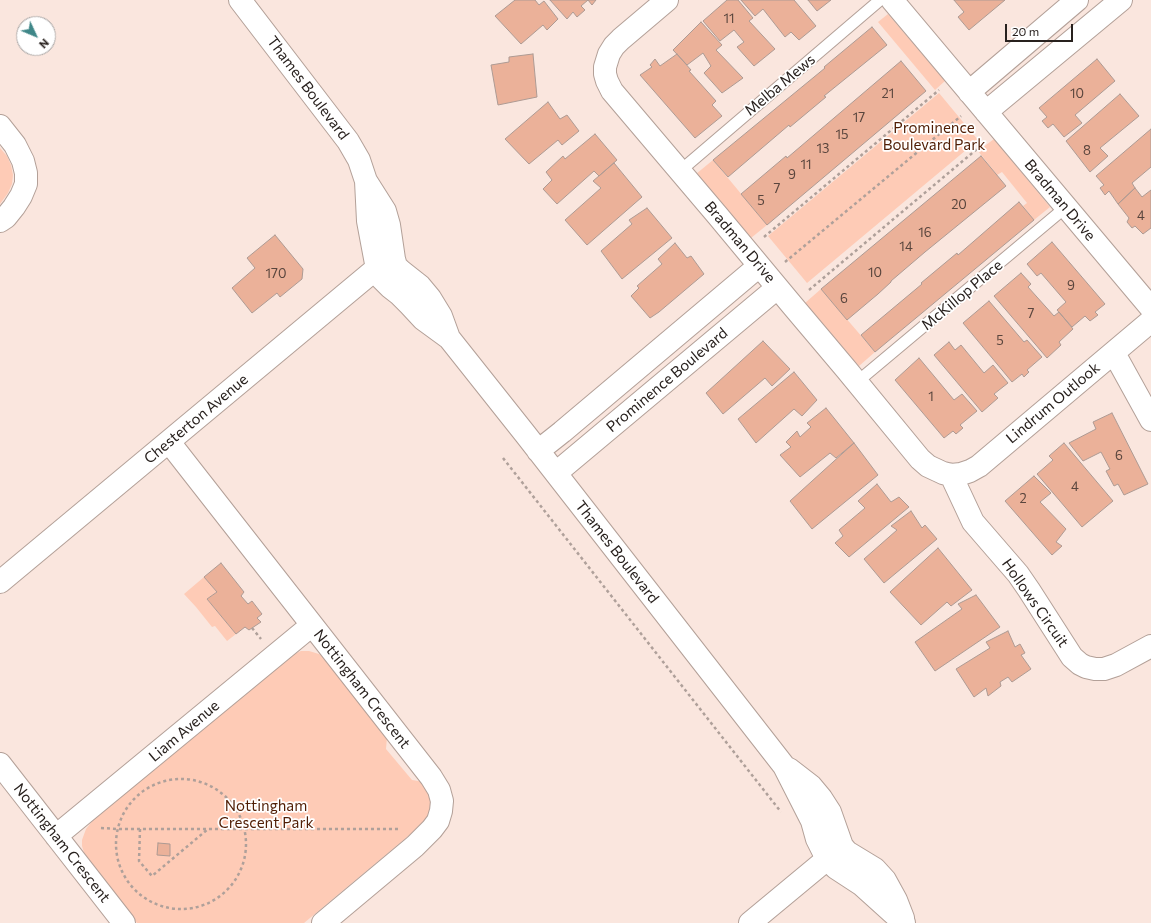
<!DOCTYPE html>
<html>
<head>
<meta charset="utf-8">
<style>
	body { margin:0 }
	#map { position:relative; width:1151px; height:923px; overflow:hidden; background:#fae6de; font-family:Commissioner,sans-serif }
	canvas { display:block }
	.north { position:absolute; left:16px; top:16px; width:40px; height:40px; box-sizing:border-box; background:#fff; border:1px solid #a9a6a5; border-radius:50%; rotate:134deg; font-size:11px; font-weight:700; line-height:16px; text-align:center; color:#28211e }
	.north::after { content:''; display:block; margin:auto; width:14px; height:18px; background:#3f8788; clip-path:polygon(50% 0,100% 100%,50% 72%,0 100%) }
	.scale { position:absolute; left:1005px; top:24px; width:68px; height:18px; box-sizing:border-box; border:2px solid #28211e; border-top:0; padding-left:5px; font-size:12px; line-height:14px; white-space:nowrap; color:#28211e; -webkit-text-stroke:3px #fff; paint-order:stroke }
</style>
</head>
<body>
<div id="map">
<canvas width="1151" height="923"></canvas>
<div class="north">N</div>
<div class="scale">20 m</div>
</div>
<script>
const ctx = document.querySelector('canvas').getContext('2d');
ctx.lineJoin = 'round';
function fillPath(path, color) { ctx.fillStyle = color; ctx.fill(path, 'evenodd'); }
const shape = rows => new Path2D(rows.map(r => 'M' + r).join(''));
function trace(path, color, width, dash) { ctx.strokeStyle = color; ctx.lineWidth = width; ctx.lineCap = dash ? 'butt' : 'round'; ctx.setLineDash(dash || []); ctx.stroke(path); }
function label(font, color, halo, rows, align = 'center') {
  ctx.font = font + ' Commissioner,sans-serif'; ctx.lineWidth = 3.5; ctx.setLineDash([]); ctx.textBaseline = 'middle'; ctx.strokeStyle = halo; ctx.fillStyle = color; for (const [text, x, y, turn = 0] of rows) {
    ctx.save(); ctx.translate(x, y); ctx.rotate((+turn || 0) * Math.PI / 180); ctx.textAlign = isNaN(turn) ? turn : align; if (halo) ctx.strokeText(text, 0, 0); ctx.fillText(text, 0, 0); ctx.restore();
  }
}
fillPath(shape([
	[888,14,945,81,935,90,878,22],
	[939,93,978,140,807,283,768,236],
	[994,139,1050,207,1034,220,1023,206,1027,203,1002,172,997,175,978,151],
	[0,148,7,156,11,165,13,175,12,184,8,193,0,204],
	[713,160,767,225,751,238,696,174],
	[821,289,875,352,859,366,805,303],
	[204,577,217,592,207,599,236,634,227,641,215,626,212,627,196,607,184,594],
	[301,651,309,651,319,654,327,659,387,737,386,749,412,780,424,782,431,797,431,806,429,815,424,822,412,833,304,923,137,923,90,864,85,856,82,846,82,840,86,829,93,820,143,777,292,655]
]), '#fecbb6');
const building = shape([
	[515,0,535,0,539,5,544,1,558,19,547,30,543,25,521,44,495,16,515,0],
	[550,0,596,0,592,5,588,0,581,6,585,10,577,17,573,12,567,19,550,0],
	[727,0,738,0,753,18,749,21,775,49,754,66,737,47,744,42,734,30,720,41,703,21,727,0],
	[741,0,794,0,816,26,799,40,791,32,785,37,763,9,755,16,741,0],
	[808,0,831,0,817,11,808,0],
	[954,0,1005,0,969,30,958,17,964,12,954,0],
	[701,22,722,45,716,50,743,78,722,93,704,73,711,66,703,53,687,65,673,50,701,22],
	[872,27,887,45,824,96,826,97,790,127,789,125,728,177,713,160,825,68,824,67,872,27],
	[533,54,537,97,498,105,491,65,509,62,509,57,533,54],
	[677,54,691,70,689,71,716,101,712,105,722,116,695,138,640,75,652,67,650,65,655,59,660,66,677,54],
	[1097,59,1115,81,1075,115,1082,123,1064,137,1053,124,1048,128,1042,121,1047,117,1039,108,1097,59],
	[901,61,926,91,767,225,741,194,786,156,787,158,901,61],
	[1120,94,1139,116,1100,148,1108,156,1090,172,1066,141,1120,94],
	[548,102,560,119,567,115,579,131,562,145,558,140,529,164,505,139,548,102],
	[1151,129,1151,167,1132,183,1135,188,1118,204,1109,191,1105,195,1100,188,1104,185,1096,176,1151,129],
	[595,134,617,160,599,176,594,171,557,204,543,189,552,180,546,172,563,156,565,159,595,134],
	[981,156,1006,186,925,252,891,281,891,282,878,294,847,320,821,289,981,156],
	[614,163,642,197,587,245,565,220,601,188,593,181,614,163],
	[1135,188,1142,197,1151,190,1151,228,1143,234,1135,226,1132,228,1127,222,1129,218,1118,204,1135,188],
	[1019,202,1034,220,875,352,861,335,922,284,921,283,957,253,958,255,1019,202],
	[647,208,672,238,622,279,601,251,632,224,629,220,647,208],
	[275,235,303,269,302,279,280,297,277,293,252,313,232,288,255,268,247,258,275,235],
	[1052,242,1105,304,1095,312,1098,315,1090,321,1085,316,1072,327,1057,310,1066,302,1041,273,1037,276,1027,264,1052,242],
	[675,243,687,258,691,256,704,274,659,312,650,318,631,296,639,288,637,286,662,264,658,259,675,243],
	[1021,273,1031,284,1028,287,1054,316,1059,312,1073,329,1059,342,1061,345,1047,358,994,296,1021,273],
	[989,301,1024,342,1027,340,1042,357,1027,370,1029,372,1024,377,1022,374,1012,382,963,323,989,301],
	[763,341,790,369,772,386,765,378,723,414,706,393,763,341],
	[949,342,955,350,961,345,984,373,993,365,1008,383,994,394,998,398,982,412,934,355,949,342],
	[919,358,954,400,962,394,977,411,960,425,963,428,956,434,953,431,944,438,895,380,919,358],
	[794,372,817,400,802,416,794,409,756,443,738,419,794,372],
	[826,408,854,443,836,458,830,453,800,477,780,455,791,447,786,442,797,431,800,437,811,427,807,423,826,408],
	[1112,413,1148,484,1124,495,1118,484,1114,486,1106,471,1110,469,1101,452,1083,461,1069,443,1096,429,1093,422,1112,413],
	[854,443,878,475,812,529,790,501,854,443],
	[1064,443,1113,501,1082,527,1037,474,1053,460,1049,456,1064,443],
	[1034,476,1051,493,1040,502,1066,529,1056,542,1062,546,1052,555,1005,501,1034,476],
	[877,484,891,502,899,497,909,507,849,557,835,543,843,536,839,530,865,508,858,501,877,484],
	[911,511,922,528,925,525,937,539,884,583,864,559,897,530,891,526,911,511],
	[938,548,972,590,951,606,947,602,921,625,890,592,938,548],
	[221,563,244,592,241,596,248,604,252,601,262,614,257,618,261,622,249,630,245,627,236,634,207,599,217,592,204,577,221,563],
	[976,595,1000,627,935,671,915,642,962,609,958,604,976,595],
	[1008,631,1015,647,1020,644,1025,653,1021,655,1031,669,1012,682,1008,677,1000,682,1001,686,988,696,986,688,974,697,956,669,990,648,986,642,1008,631],
	[158,843,170,844,170,856,157,855,158,843]
]);
fillPath(building, '#ebb199');
trace(building, '#ad9a93', 1);
const lane = shape([
	[680,171,880,0],
	[857,382,1066,207]
]);
const street = shape([
	[240,0,348,141,359,160,366,181,385,211,389,225,394,259,396,266,401,271,420,286,430,298,441,316,449,338],
	[667,0,621,39,614,46,609,54,605,67,605,74,607,81,612,91,718,216,792,305,846,369,920,459,928,466,943,473,951,475,961,474,970,471,979,466,1151,321],
	[892,0,1151,308],
	[969,92,1077,0],
	[986,112,1121,0],
	[0,126,15,145,23,161,26,173,26,184,21,196,14,207,6,217,0,221],
	[366,181,368,221,377,269,382,279,390,287,399,294,410,305,423,319,449,338,526,435,784,766,812,821,817,839,827,859,836,868,862,885,904,923],
	[1114,353,1151,420],
	[169,442,431,777,439,790,442,801,441,811,438,821,432,829,415,846,323,923],
	[538,451,562,432,759,266],
	[556,473,777,288],
	[951,475,973,522,1018,574,1029,590,1072,657,1080,664,1086,667,1095,669,1104,669,1116,665,1151,646],
	[0,582,371,273,394,259],
	[0,764,124,923],
	[789,769,811,786,821,798,830,812,842,846,847,852,875,869,885,880,896,900,903,918],
	[56,836,312,625],
	[750,923,838,850]
]);
trace(lane, '#b3a098', 13);
trace(street, '#b3a098', 24);
trace(shape([
	[764,237,939,90],
	[785,262,961,116],
	[809,290,983,144],
	[503,458,781,812],
	[252,628,261,639],
	'116 844a65 65 0 1 1 130 0a65 65 0 1 1-130 0Z',
	[101,828,118,829,400,829],
	[140,829,139,861,152,876,208,829]
]), '#afa09a', 2.5, [3, 3]);
trace(lane, '#fff', 11);
trace(street, '#fff', 22);
label('13px', '#59453d', null, [
	["11",729,19],
	["21",888,94],
	["10",1077,94],
	["17",859,118],
	["15",842,135],
	["13",823,149],
	["8",1087,151],
	["11",806,165],
	["9",792,175],
	["7",777,189],
	["5",761,201],
	["20",959,205],
	["4",1141,216],
	["16",925,233],
	["14",906,247],
	["10",875,273],
	["170",276,274],
	["9",1071,286],
	["6",844,299],
	["7",1031,314],
	["5",1000,341],
	["1",931,397],
	["6",1119,456],
	["4",1075,487],
	["2",1023,499]
]);
label('15px', '#28211e', '#fff', [
	["Melba Mews",780,85,-40],
	["Thames Boulevard",308,88,53],
	["Bradman Drive",1060,200,50],
	["Bradman Drive",740,242,50],
	["McKillop Place",962,295,-40],
	["Prominence Boulevard",667,380,-40],
	["Lindrum Outlook",1053,403,-40],
	["Chesterton Avenue",196,419,-40],
	["Thames Boulevard",617,552,52],
	["Hollows Circuit",1035,603,55],
	["Nottingham Crescent",362,689,52],
	["Liam Avenue",184,731,-40],
	["Nottingham Crescent",62,843,52]
]);
label('15px', '#501d04', '#fff', [
	["Prominence",934,128],
	["Boulevard Park",934,145],
	["Nottingham",266,806],
	["Crescent Park",266,823]
]);
</script>
</body>
</html>
